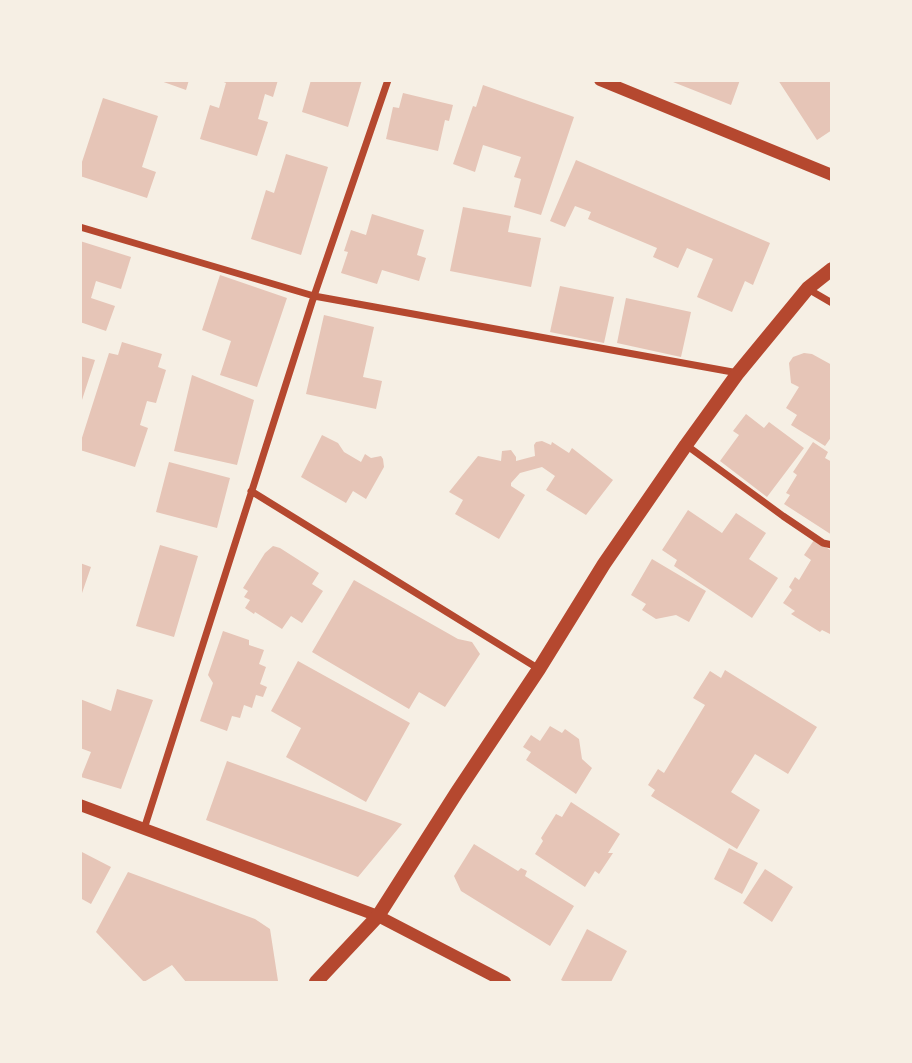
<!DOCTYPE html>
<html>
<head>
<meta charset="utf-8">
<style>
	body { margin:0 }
	#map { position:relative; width:912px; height:1063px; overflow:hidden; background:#f6efe4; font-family:Quicksand,sans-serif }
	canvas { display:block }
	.frame { position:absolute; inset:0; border:82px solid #f6efe4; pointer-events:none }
</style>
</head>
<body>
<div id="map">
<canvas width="912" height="1063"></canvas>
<div class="frame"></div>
</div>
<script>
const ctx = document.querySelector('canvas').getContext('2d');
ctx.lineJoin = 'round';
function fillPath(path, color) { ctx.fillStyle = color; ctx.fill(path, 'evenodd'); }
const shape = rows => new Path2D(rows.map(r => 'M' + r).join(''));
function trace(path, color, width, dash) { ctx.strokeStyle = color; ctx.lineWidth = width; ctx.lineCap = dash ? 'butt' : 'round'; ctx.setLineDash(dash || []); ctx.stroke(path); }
fillPath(shape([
	[158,80,189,80,186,90],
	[219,80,278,80,273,97,265,94,258,119,268,122,257,156,200,139,210,105,219,108,226,83],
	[311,80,362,80,348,127,302,112],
	[668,80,740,80,731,105],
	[778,80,832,80,832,130,817,140],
	[483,85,574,117,541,215,514,207,521,179,514,177,521,157,483,145,475,172,453,164,473,106,476,107],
	[403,93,453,105,449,121,445,120,438,151,386,139,393,107,399,108],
	[103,98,158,116,142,167,156,172,147,198,80,176,80,168],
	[286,154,328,167,301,255,251,239,266,190,274,193],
	[576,160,770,243,753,285,745,281,732,312,697,297,713,259,687,248,678,268,653,257,657,248,588,219,591,212,575,206,565,227,550,221],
	[463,207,511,216,508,232,541,238,531,287,450,271],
	[372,214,424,230,417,255,426,258,419,281,382,270,377,284,341,273,348,252,344,251,351,230,366,235],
	[80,241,131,257,121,289,96,281,91,298,115,306,106,331,80,322],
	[220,275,287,298,257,387,220,375,231,341,202,330],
	[560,286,614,297,604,343,550,332],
	[626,298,691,312,681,357,617,343],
	[324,315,374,327,363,377,382,381,376,409,306,394],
	[122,342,162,354,158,367,166,370,156,403,147,401,140,425,148,428,135,467,80,450,80,444,109,353,118,355],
	[804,353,812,354,832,365,832,436,825,446,791,425,797,415,786,408,799,387,791,383,789,363,793,357],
	[80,356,95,360,81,403,80,403],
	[192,375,254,400,237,465,174,451],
	[746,414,764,428,769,422,804,448,767,497,720,461,739,435,733,431],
	[322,435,338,443,344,452,361,462,365,454,371,458,381,456,383,459,384,467,366,499,353,491,346,503,301,477],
	[542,441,551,445,552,442,569,453,572,448,613,480,586,515,546,490,555,476,542,467,520,473,511,483,511,486,525,495,499,539,455,514,463,500,449,492,478,456,501,461,502,451,511,450,516,457,516,461,535,456,534,445,536,442],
	[813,442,828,452,825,458,832,462,832,535,784,504,790,495,786,493,797,475,793,472],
	[169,462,230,478,217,528,156,512],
	[688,510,722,533,736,513,766,533,749,559,778,578,752,618,674,566,677,560,662,550],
	[814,540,832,551,832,635,822,630,820,632,791,614,795,611,783,603,792,590,789,587,795,577,799,580,811,560,804,555],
	[160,545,198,556,174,637,136,626],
	[273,546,280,548,319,573,312,584,323,591,302,623,291,616,282,629,255,612,254,614,245,608,250,600,244,597,248,591,243,588,265,553],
	[652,559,706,591,689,622,676,615,656,619,642,610,646,604,631,595],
	[80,563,91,567,81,596,80,596],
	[354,580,458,639,472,642,480,654,445,707,419,692,409,709,312,652],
	[223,631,249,640,249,645,264,650,259,664,266,667,260,684,267,687,263,697,256,695,252,708,244,705,240,718,232,716,227,731,200,721,213,683,208,675],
	[298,661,410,723,366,802,286,757,301,728,271,711],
	[725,670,817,727,788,774,755,754,731,792,760,810,737,849,651,796,655,790,648,785,658,769,664,773,705,705,693,698,710,671,721,678],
	[117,689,153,700,121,789,81,777,91,752,80,748,80,699,111,711],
	[550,726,562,733,565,729,579,739,582,759,592,768,576,794,526,760,531,752,523,747,531,735,540,741],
	[227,761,402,824,358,877,206,820],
	[571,802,620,834,608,853,613,853,599,874,595,871,585,887,535,854,543,841,541,838,556,814,562,817],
	[474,844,518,871,521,868,527,871,525,876,574,906,550,946,461,891,454,876],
	[729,848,758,863,742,894,714,879],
	[80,851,111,867,91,904,80,898],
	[765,869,793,887,772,922,743,903],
	[128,872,255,919,270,929,278,981,186,982,172,965,144,982,96,932],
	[587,929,627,951,611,982,565,982,561,980]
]), '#e6c5b7');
trace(shape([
	[80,227,314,296,738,373],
	[808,289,832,303],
	[686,445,783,516,823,543,832,545],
	[251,491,539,669],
	[144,829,314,296,388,80]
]), '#b5482f', 7);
trace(shape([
	[600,80,832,175],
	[80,805,378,916,505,982]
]), '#b5482f', 12);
trace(shape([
	[316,982,378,916,457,792,539,669,604,564,686,445,738,373,808,288,832,269]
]), '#b5482f', 14);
</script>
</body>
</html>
